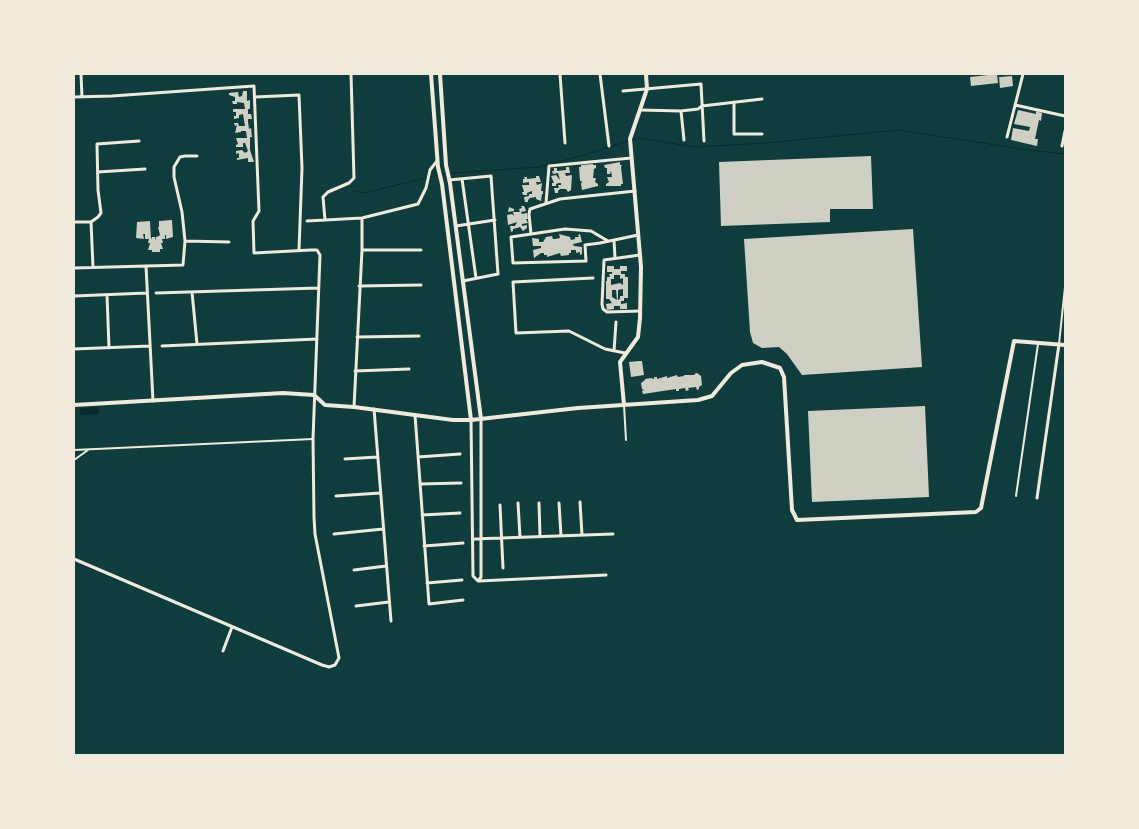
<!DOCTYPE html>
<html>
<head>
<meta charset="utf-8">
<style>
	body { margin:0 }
	#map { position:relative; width:1139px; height:829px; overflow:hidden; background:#0f3d3e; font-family:Karla,sans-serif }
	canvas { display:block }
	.frame { position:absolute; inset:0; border:75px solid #f1e9da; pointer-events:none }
</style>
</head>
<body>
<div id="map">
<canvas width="1139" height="829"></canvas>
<div class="frame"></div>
</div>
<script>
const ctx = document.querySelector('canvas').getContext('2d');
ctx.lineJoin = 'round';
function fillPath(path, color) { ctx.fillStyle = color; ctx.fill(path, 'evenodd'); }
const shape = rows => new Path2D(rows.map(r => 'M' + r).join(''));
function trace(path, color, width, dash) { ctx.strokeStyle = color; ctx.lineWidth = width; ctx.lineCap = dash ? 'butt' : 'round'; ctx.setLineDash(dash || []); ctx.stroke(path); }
fillPath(shape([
	[99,407,99,414,80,415,80,408]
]), '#0a2a2b');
trace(shape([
	[632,140,639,138,695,147,765,143,899,130,1028,150,1065,154],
	[441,174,539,167,581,156,628,141],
	[353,191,365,193,438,175]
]), '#0a2a2b', 1);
fillPath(shape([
	[997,74,998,83,971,86,970,77],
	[1012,76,1013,86,1000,88,999,77],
	[243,91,247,91,247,101,250,100,250,109,248,109,248,114,251,114,252,119,248,119,248,122,249,129,251,128,252,137,250,137,250,150,254,162,248,162,248,158,237,160,237,158,239,158,239,153,236,154,236,151,242,150,245,153,248,151,245,143,243,143,243,147,236,147,236,145,238,144,236,138,247,138,246,131,241,131,241,132,235,133,237,125,235,126,234,123,238,123,239,126,245,126,243,114,239,115,239,118,234,119,234,116,236,116,236,112,233,112,233,109,245,109,244,103,237,102,237,104,233,104,232,101,235,101,235,97,229,95,229,93,238,92,239,97,242,96],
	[1018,110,1036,114,1036,111,1042,113,1041,121,1039,120,1035,139,1038,139,1037,146,1011,140,1013,128,1029,131,1030,127,1014,124],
	[871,156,873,209,830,209,830,222,721,226,719,162],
	[620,162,620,165,622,165,621,167,623,184,621,184,621,186,606,186,606,184,609,182,607,177,612,177,611,171,610,174,607,174,607,168,605,168,604,165],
	[593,164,593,165,596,165,596,168,594,169,593,178,596,178,595,182,598,184,598,186,582,190,581,184,582,181,580,181,579,167,581,167,581,165],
	[566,167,569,167,570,173,565,173,566,176,572,175,571,190,568,192,566,189,560,189,558,191,558,193,555,193,554,188,559,188,558,185,561,185,561,183,559,183,556,184,556,186,552,186,552,183,554,183,551,176,556,175,560,180,558,173,553,174,552,171,554,171,554,168,557,168,557,171,566,170],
	[536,176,539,176,541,182,536,182,537,185,542,183,541,191,543,191,543,194,542,194,541,201,536,199,536,197,530,198,528,200,528,202,525,202,524,197,529,196,529,194,532,194,532,191,527,193,527,195,523,195,522,192,524,192,522,185,529,185,529,182,523,183,523,179,525,179,524,177,527,177,527,179,536,178],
	[521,206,524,206,525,208,526,211,521,212,522,214,527,213,528,219,526,219,528,223,522,224,522,226,527,225,527,228,523,231,520,227,517,228,513,229,513,231,511,232,510,226,515,226,517,222,508,225,507,215,512,214,514,216,513,212,520,212,519,209,522,208],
	[509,207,514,209,514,211,508,212],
	[172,220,173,237,166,239,166,235,165,235,165,239,162,239,163,243,161,243,163,249,160,249,160,252,152,252,152,250,148,250,150,243,148,243,149,239,145,239,145,234,143,234,144,239,136,238,137,222,150,221,151,240,152,237,155,237,156,241,156,237,159,236,160,235,158,227,159,227,159,221],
	[913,229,922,367,802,375,787,354,779,347,762,348,753,343,750,332,744,239],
	[559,234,570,237,571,240,575,239,575,237,579,237,578,235,580,234,582,242,573,244,574,246,582,247,582,254,580,255,580,252,576,253,576,250,571,250,571,253,569,253,569,255,561,256,560,253,547,257,547,255,544,255,544,253,541,253,534,258,533,250,541,248,541,246,533,246,532,238,539,239,539,242,543,242,546,237,552,236,553,239,555,239,560,238],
	[607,266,614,266,614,269,620,269,620,266,627,266,627,271,621,271,621,274,625,274,625,277,628,277,628,298,624,298,624,301,621,301,621,304,627,303,627,309,620,309,620,306,614,306,614,309,607,310,606,304,612,303,609,299,606,299,606,281,607,281,607,277,610,277,609,274,612,274,612,272,607,272],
	[614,275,620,275,620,279,623,278,623,285,620,283,611,285,611,279,614,279],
	[623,289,623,296,620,296,620,299,618,300,618,290],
	[612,290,616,290,617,300,612,297],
	[639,361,642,361,644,375,631,377,629,362],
	[697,373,701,376,702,385,699,387,699,389,697,390,696,387,688,388,689,390,686,391,685,388,679,389,679,391,676,391,676,389,643,394,642,391,644,390,642,389,641,383,645,380,645,379,652,378,653,379,654,379,654,377,657,377,657,379,667,376,667,378,677,375,678,377,684,376,684,375,695,375,694,374],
	[925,406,929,497,812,502,808,411]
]), '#cfcfc3');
trace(shape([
	[1059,344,1065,287],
	[624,405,626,440],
	[74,450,313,439],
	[74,460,88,450],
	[1016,496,1038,344]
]), '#f1e9da', 2);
trace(shape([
	[81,74,82,97],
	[560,74,565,143],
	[600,74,609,146],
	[623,91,701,84,704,141],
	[74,97,112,96,254,86,259,211,253,221,254,253,311,250,317,250,320,255,313,439,314,517,315,534,339,658,335,665,329,667,322,665,74,559],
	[255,97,299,95,302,168,299,250],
	[734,102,734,134,762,134],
	[1015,105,1065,116],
	[640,110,681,111,698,109,702,106,762,99],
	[681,111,684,140],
	[1007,137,1023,74],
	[1062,146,1065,131],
	[98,172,145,169],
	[462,179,476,278],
	[449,180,491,176,498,274,463,281],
	[546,203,549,166,631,158],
	[325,220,323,197,328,192,349,183,354,178,351,74],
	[307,221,362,218,418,204,426,188,430,170,437,161],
	[74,222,91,222,93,267],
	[91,222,98,217,101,213,98,190,97,144,139,141],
	[456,226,495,220],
	[531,234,529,214,530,209,560,199,635,191],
	[614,240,615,258],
	[185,241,229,242],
	[608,241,591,231,565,229,511,237,513,263,586,261,585,245,600,243,638,235],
	[362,250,421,250],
	[640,255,604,260,602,304,603,309,607,312,640,311],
	[146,266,153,401],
	[74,268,183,265,185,241,182,212,174,177,174,167,180,157,185,156,197,156],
	[593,278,513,282,516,333,569,331,605,349,625,353],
	[359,286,421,285],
	[192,292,197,344],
	[156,293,318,288],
	[107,295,109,348],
	[74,296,147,293],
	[357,337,419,336],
	[162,346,317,339],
	[74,349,150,346],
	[614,351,616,322],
	[355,371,409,369],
	[354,407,362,250,362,218],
	[374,409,391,621],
	[415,415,429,604,463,600],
	[471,420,473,576,478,581],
	[418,457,460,454],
	[345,459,377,457],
	[420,484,461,483],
	[336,496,380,493],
	[1037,498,1059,344],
	[580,502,582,535],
	[518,503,520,537],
	[539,503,540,536],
	[559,503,561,536],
	[500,505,503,568],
	[422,515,460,513],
	[334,534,383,529],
	[473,539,613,534],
	[424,546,463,543],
	[354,570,386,566],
	[478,581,481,577,481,419],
	[479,581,606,575],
	[427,583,462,580],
	[356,606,389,602],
	[223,651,232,627]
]), '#f1e9da', 3);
trace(shape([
	[431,74,438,167,442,184,471,420],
	[440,74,446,165,450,183,481,419],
	[74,405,283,393,314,395,325,405,354,407,453,420,471,420,578,408,698,400,712,396,731,373,742,365,762,362,780,368,784,377,792,510,797,520,976,512,981,508,1014,341,1065,345],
	[624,405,620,362,638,337,640,318,641,267,630,139,647,89,646,74]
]), '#f1e9da', 4);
</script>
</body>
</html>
